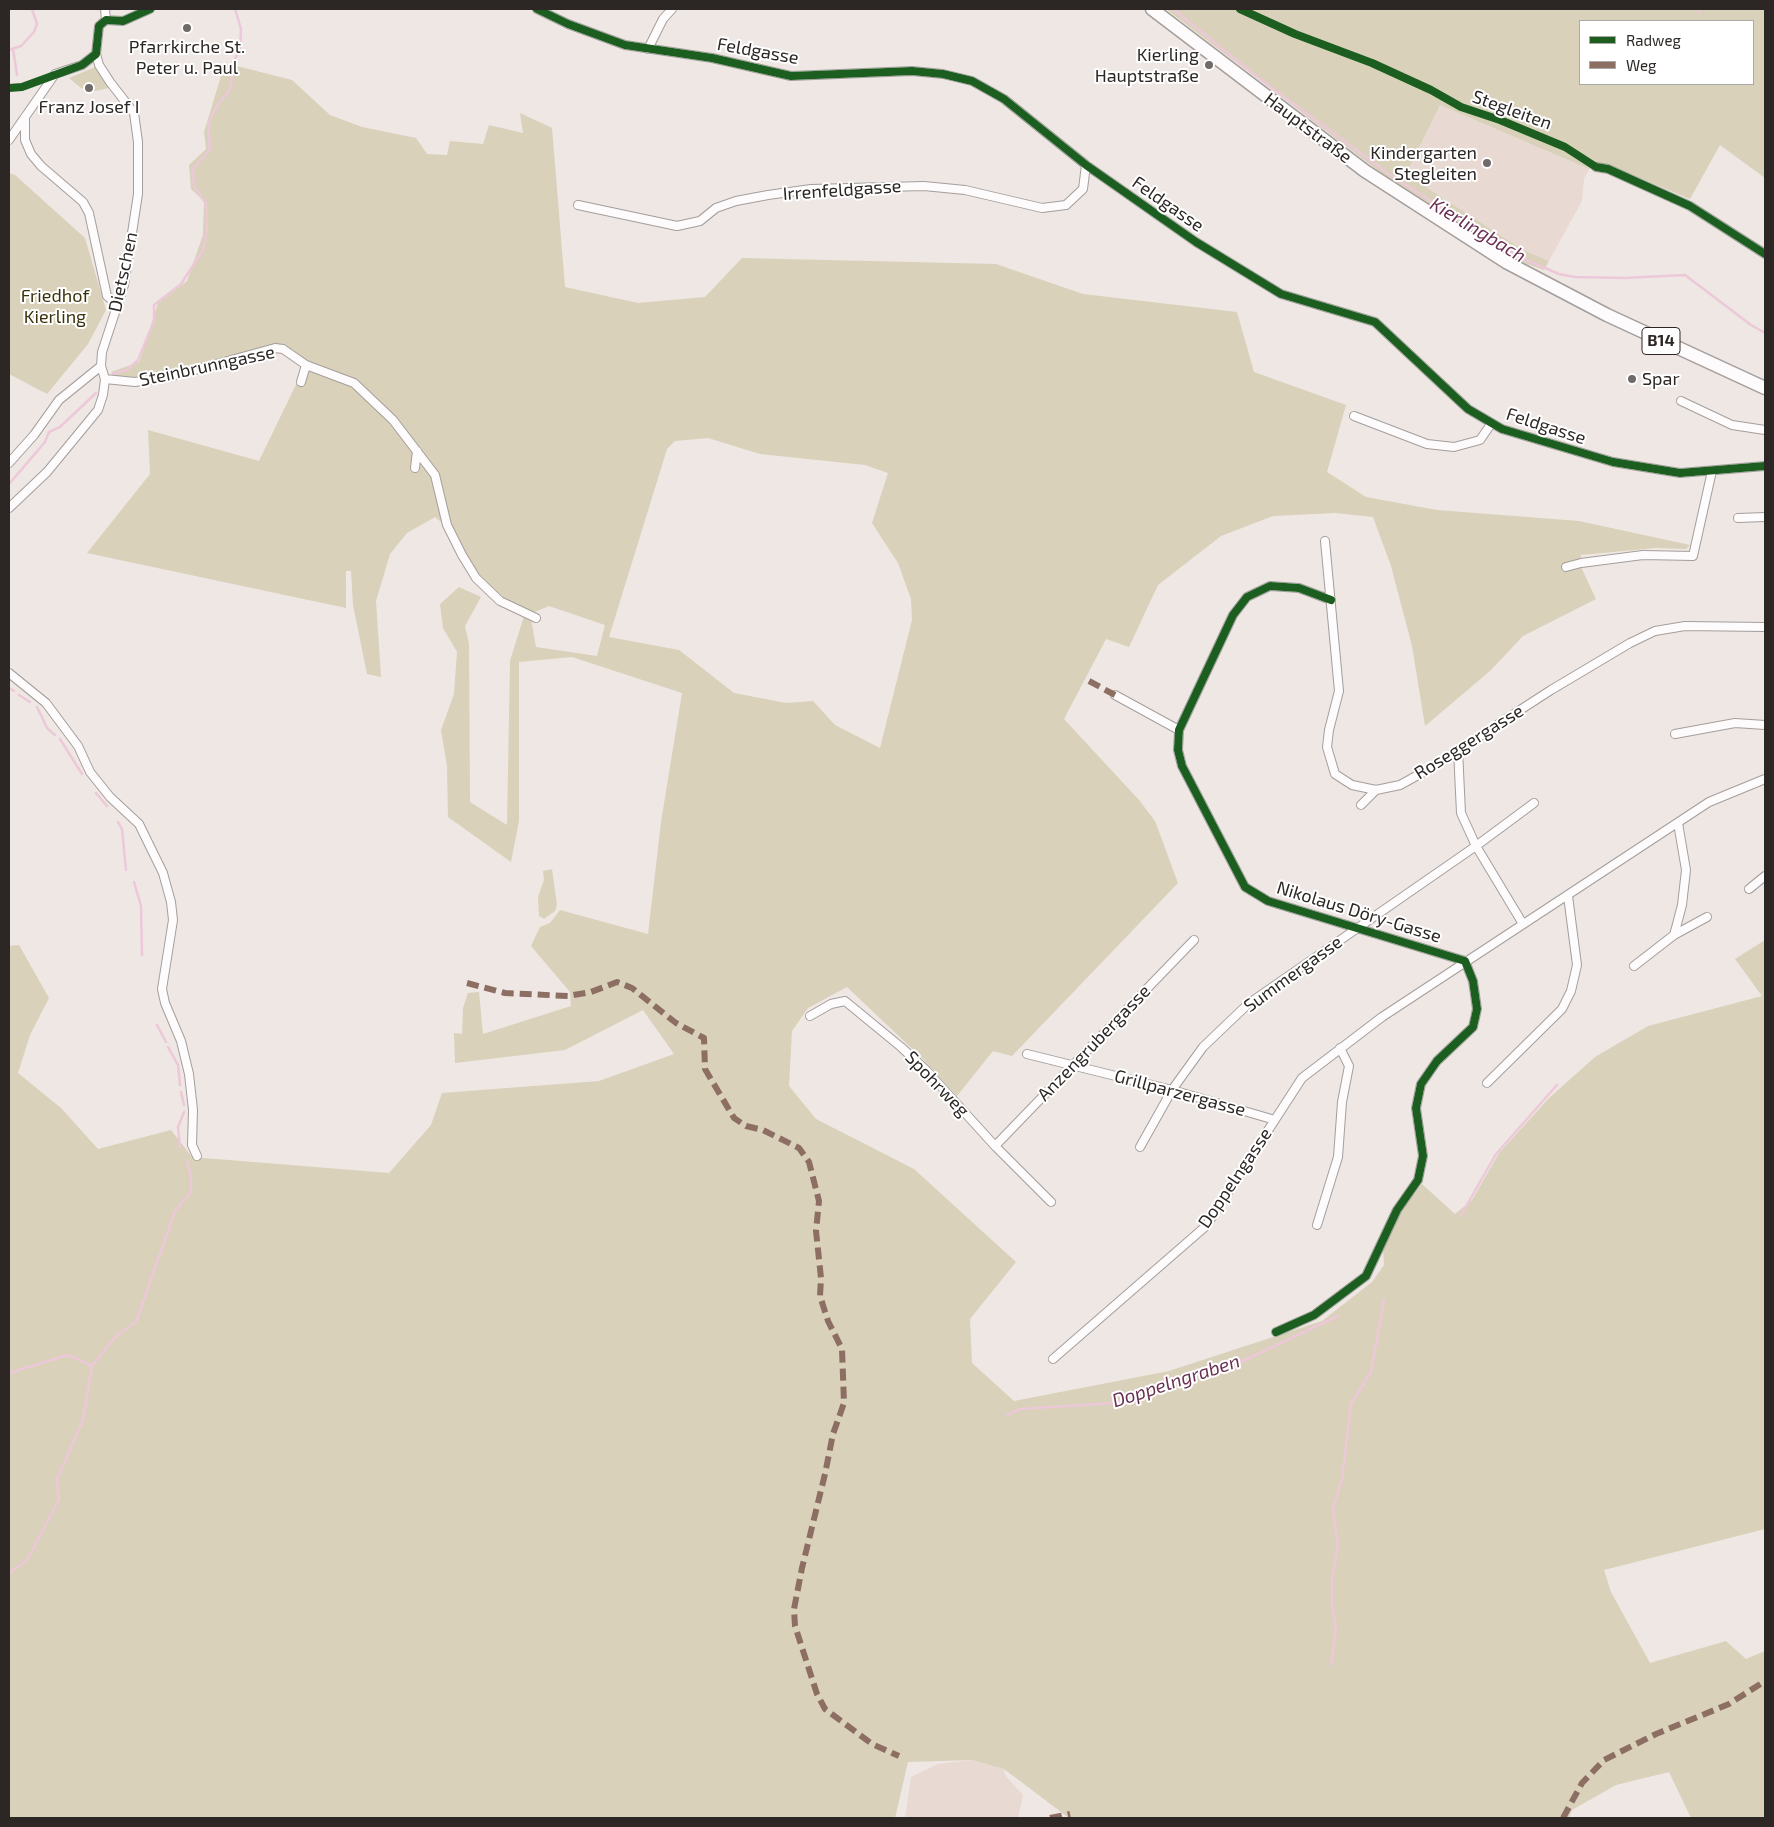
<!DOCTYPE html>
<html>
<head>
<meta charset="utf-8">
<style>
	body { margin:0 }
	#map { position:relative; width:1774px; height:1827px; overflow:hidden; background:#efe7e4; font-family:"Exo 2",sans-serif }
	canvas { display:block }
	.frame { position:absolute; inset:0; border:10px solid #2c2725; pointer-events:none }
	.legend { position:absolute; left:1579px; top:20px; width:175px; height:65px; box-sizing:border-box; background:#fff; border:1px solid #aba9a8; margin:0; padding:6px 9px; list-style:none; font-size:15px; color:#2c2725 }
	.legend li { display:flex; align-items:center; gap:10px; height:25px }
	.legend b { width:25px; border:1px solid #aba9a8 }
</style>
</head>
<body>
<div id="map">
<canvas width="1774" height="1827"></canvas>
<div class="frame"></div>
<ul class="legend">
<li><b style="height:6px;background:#1b5e20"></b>Radweg</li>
<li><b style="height:6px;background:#8d6e63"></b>Weg</li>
</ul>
</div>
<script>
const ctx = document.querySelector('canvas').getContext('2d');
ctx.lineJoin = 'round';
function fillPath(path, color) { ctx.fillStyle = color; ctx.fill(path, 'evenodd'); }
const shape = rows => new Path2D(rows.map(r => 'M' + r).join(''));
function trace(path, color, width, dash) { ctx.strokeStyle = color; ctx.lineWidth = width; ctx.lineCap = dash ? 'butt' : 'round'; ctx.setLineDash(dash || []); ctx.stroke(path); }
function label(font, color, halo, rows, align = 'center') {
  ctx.font = font + ' "Exo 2",sans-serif'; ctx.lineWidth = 4; ctx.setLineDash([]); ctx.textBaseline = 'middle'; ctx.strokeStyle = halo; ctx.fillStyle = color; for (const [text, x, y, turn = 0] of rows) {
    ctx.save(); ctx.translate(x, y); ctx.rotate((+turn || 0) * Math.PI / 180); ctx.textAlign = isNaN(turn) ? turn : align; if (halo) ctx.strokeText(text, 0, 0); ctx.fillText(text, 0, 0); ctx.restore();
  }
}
fillPath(shape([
	[1440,105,1589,169,1584,179,1582,201,1549,261,1523,250,1406,174],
	[972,1760,1004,1769,1005,1775,1023,1795,1018,1818,905,1818,911,1777,938,1764]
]), '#e8d9d3');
fillPath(shape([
	[1166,9,1765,9,1765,178,1720,145,1690,199,1607,164,1589,169,1440,105,1406,174,1523,250,1549,261,1544,270,1519,261,1380,172],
	[1580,21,1753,21,1753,84,1580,84],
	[225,63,292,80,330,115,362,127,416,138,427,154,447,155,450,141,483,144,489,125,523,133,520,113,552,128,565,287,638,303,705,297,742,258,996,264,1083,294,1237,312,1254,372,1346,405,1327,472,1366,497,1437,510,1579,521,1690,545,1686,549,1656,548,1581,555,1582,569,1596,599,1523,636,1490,671,1425,726,1412,646,1391,566,1373,517,1335,513,1273,516,1221,536,1158,585,1129,647,1106,639,1064,719,1139,800,1155,821,1178,883,1012,1056,993,1051,957,1096,923,1059,847,987,808,1008,792,1031,789,1086,816,1119,914,1169,1016,1262,970,1319,972,1363,1014,1401,1169,1371,1322,1321,1372,1282,1384,1265,1383,1247,1399,1214,1422,1184,1455,1214,1472,1200,1499,1153,1549,1098,1595,1057,1648,1026,1762,996,1735,959,1765,940,1765,1529,1604,1570,1611,1592,1650,1663,1726,1641,1746,1659,1765,1651,1765,1818,1691,1818,1669,1772,1616,1785,1572,1810,1569,1818,1069,1818,1004,1769,972,1760,908,1762,895,1818,9,1818,9,946,19,945,49,998,30,1035,18,1073,61,1108,98,1149,171,1130,192,1157,389,1173,431,1125,442,1093,599,1081,674,1054,643,1010,565,1050,455,1063,454,1033,462,1034,463,1008,468,993,479,992,483,1034,571,1006,570,992,531,946,540,927,550,923,560,910,648,934,661,822,682,693,572,657,519,662,519,821,511,862,448,817,447,766,441,730,454,694,457,652,443,628,440,604,459,587,481,597,465,626,469,644,470,802,507,825,510,661,524,616,531,619,536,647,597,656,605,625,549,606,532,613,504,598,472,568,445,525,435,517,407,533,390,554,376,601,381,677,367,674,353,605,351,571,346,571,346,608,87,553,150,474,148,430,259,461,304,368,272,344,245,356,173,374,135,380,119,379,111,372,139,362,158,303,187,281,203,235,204,201,191,189,189,165,206,149,204,132],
	[708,438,760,454,865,465,888,473,872,523,898,563,911,599,912,620,880,748,835,725,813,701,786,703,734,693,679,650,609,637,667,449,675,441],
	[95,67,109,88,95,91,81,88,69,78],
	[9,173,15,175,85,238,106,310,88,344,47,394,9,374],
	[552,869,557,905,555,911,544,919,539,916,538,897,544,880,543,871]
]), '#d9d1b9');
trace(shape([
	[1173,9,1260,79,1389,174,1515,255,1559,274,1575,277,1624,278,1685,275,1751,325,1765,333],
	[1698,13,1701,9],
	[13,49,17,75],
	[9,50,21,46,34,32,37,24,32,9],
	[113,374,127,370,138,360,154,321,154,305,181,284,203,250,207,230,206,204,195,188,192,170,210,149,208,123,218,104,230,90,235,59,240,49,241,29,235,9],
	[9,484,45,442,49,432,60,427,96,393],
	[9,688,14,691],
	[19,695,30,702],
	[37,707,47,728,55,735],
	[60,739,82,774],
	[96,793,107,806],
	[118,822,122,829,126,870],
	[134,882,141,906,142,955],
	[157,1025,166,1042],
	[168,1047,178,1065,180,1085],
	[181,1092,184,1105],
	[180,1147,178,1127,184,1112],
	[1460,1217,1496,1154,1557,1085],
	[9,1373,68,1355,92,1366],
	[1007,1415,1020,1409,1115,1403,1152,1387,1245,1360,1338,1316],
	[9,1573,27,1560,59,1500,57,1479,83,1420,92,1366,116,1336,136,1322,175,1211,191,1192,191,1175,187,1162],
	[1331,1665,1336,1629,1332,1604,1332,1578,1338,1546,1333,1509,1342,1479,1351,1404,1371,1372,1384,1299]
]), '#ecc8d9', 2.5);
const street = shape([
	[105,9,106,20],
	[537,9,568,24,625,45,712,58,791,76,912,71,943,74,972,81,1004,99,1086,165,1196,242,1281,294,1375,322,1468,409,1502,429,1613,462,1680,473,1765,466],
	[106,20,123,21,150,9],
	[648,49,663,19,672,9],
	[25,117,25,140,31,154,41,166,83,202,89,213,107,296,118,305],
	[9,140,55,74,82,65,96,54],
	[1596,167,1608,169,1690,206,1765,254],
	[578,205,677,226,700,221,716,208,736,201,768,195,811,189,924,186,965,190,1042,208,1066,205,1083,189,1086,165],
	[105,379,135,382,173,376,275,348,283,349,306,365,354,383,393,420,435,475,447,525,462,555,476,578,500,601,536,618],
	[301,382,306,365],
	[1681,401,1732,425,1765,430],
	[1354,416,1427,444,1454,447,1480,440,1491,424],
	[9,463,34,435,59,400,101,366],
	[415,468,417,451],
	[9,508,47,472,98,410,103,395,105,379,101,366,102,352,124,285,138,194,138,142,134,113,110,82,99,65,96,54,99,26,106,20],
	[1738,518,1765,517],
	[1325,541,1339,691,1329,730,1327,747,1335,774,1352,785,1376,790,1400,785,1429,769,1551,690,1630,643,1655,631,1685,626,1765,627],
	[1566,567,1581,563,1643,555,1693,556,1712,471],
	[9,673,46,703,78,746,90,772,110,797,139,824,163,873,171,902,173,920,162,989,165,1003,181,1041,189,1074,193,1110,192,1145,197,1156],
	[1115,695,1179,730],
	[1675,734,1735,723,1765,725],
	[1458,750,1461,813,1476,846,1523,924],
	[1361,805,1376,790],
	[1749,889,1765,876],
	[1674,935,1707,917],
	[1634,966,1674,935,1677,924,1682,905,1686,870,1678,823],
	[810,1016,831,1004,845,1001,901,1047,927,1071,995,1146,1051,1202],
	[1027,1054,1172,1090,1275,1120],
	[1487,1083,1562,1009,1571,991,1577,965,1568,896],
	[995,1146,1194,940],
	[1140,1147,1172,1090,1203,1047,1248,1004,1476,846,1534,803],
	[1317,1225,1338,1157,1342,1102,1349,1066,1340,1048],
	[1276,1332,1314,1315,1366,1276,1397,1210,1418,1180,1423,1156,1416,1108,1421,1084,1437,1061,1473,1027,1477,1009,1473,981,1465,961,1268,901,1245,887,1182,766,1178,750,1179,730,1233,615,1247,597,1270,586,1299,588,1331,600],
	[1053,1359,1206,1226,1302,1078,1382,1017,1709,802,1765,779]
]);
const primary = shape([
	[1152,9,1365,171,1506,262,1607,315,1765,388]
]);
trace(street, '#a49e9c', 10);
trace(primary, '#a49e9c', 15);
trace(street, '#fdfbfb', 8);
trace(primary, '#fdfbfb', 12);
trace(shape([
	[1089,681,1115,695],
	[467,983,505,993,568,996,591,992,617,982,632,988,676,1023,704,1038,705,1069,734,1118,746,1126,763,1130,799,1148,809,1162,819,1201,816,1231,821,1278,820,1296,828,1321,842,1349,844,1403,833,1434,825,1474,802,1568,794,1609,795,1626,817,1694,825,1709,872,1744,899,1756],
	[1050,1818,1070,1814],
	[1563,1818,1582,1783,1604,1760,1656,1734,1729,1704,1765,1681]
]), '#8d6e63', 6, [12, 6]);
trace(shape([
	[537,9,568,24,625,45,712,58,791,76,912,71,943,74,972,81,1004,99,1086,165,1196,242,1281,294,1375,322,1468,409,1502,429,1613,462,1680,473,1765,466],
	[1240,9,1295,34,1372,63,1431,90,1461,107,1500,120,1565,147,1596,167,1608,169,1690,206,1765,254],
	[9,88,22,87,82,65,96,54,99,26,106,20,123,21,150,9],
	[1276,1332,1314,1315,1366,1276,1397,1210,1418,1180,1423,1156,1416,1108,1421,1084,1437,1061,1473,1027,1477,1009,1473,981,1465,961,1268,901,1245,887,1182,766,1178,750,1179,730,1233,615,1247,597,1270,586,1299,588,1331,600]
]), '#1b5e20', 8);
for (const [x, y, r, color] of [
	[187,28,5,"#706a68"],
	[1209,65,5,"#706a68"],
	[89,88,5,"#706a68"],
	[1487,163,5,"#706a68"],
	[1632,379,5,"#706a68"]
]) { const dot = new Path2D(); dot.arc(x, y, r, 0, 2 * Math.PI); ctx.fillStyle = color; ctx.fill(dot); trace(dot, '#fff', 2); }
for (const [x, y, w] of [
	[1661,341,38]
]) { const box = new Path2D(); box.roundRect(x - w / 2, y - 13.5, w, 27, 4); ctx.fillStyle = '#fff'; ctx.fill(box); trace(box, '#2c2725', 1); }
label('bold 16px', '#2c2725', null, [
	["B14",1661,341]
]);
label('18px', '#2c2725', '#fff', [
	["Pfarrkirche St.",187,47],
	["Peter u. Paul",187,68],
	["Kierling",1199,55,"right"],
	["Hauptstraße",1199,76,"right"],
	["Franz Josef I",89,107],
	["Kindergarten",1477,153,"right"],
	["Stegleiten",1477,174,"right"],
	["Spar",1642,379,"left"]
]);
label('18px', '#2c2725', '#fff', [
	["Feldgasse",758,51,10],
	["Stegleiten",1512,110,20],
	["Hauptstraße",1308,128,37],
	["Irrenfeldgasse",842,190,-4],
	["Feldgasse",1168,204,35],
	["Dietschen",123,272,-78],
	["Steinbrunngasse",207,366,-12],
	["Feldgasse",1546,426,18],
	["Roseggergasse",1469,742,-32],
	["Nikolaus Döry-Gasse",1359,912,17],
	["Summergasse",1293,974,-36],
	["Anzengrubergasse",1094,1043,-46],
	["Spohrweg",937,1084,46],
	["Grillparzergasse",1180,1093,15],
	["Doppelngasse",1235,1178,-56]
]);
label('18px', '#39310a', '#fff', [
	["Friedhof",55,296],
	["Kierling",55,317]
]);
label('italic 19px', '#6a3053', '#fff', [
	["Kierlingbach",1478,230,31],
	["Doppelngraben",1176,1381,-18]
]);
</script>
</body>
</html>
